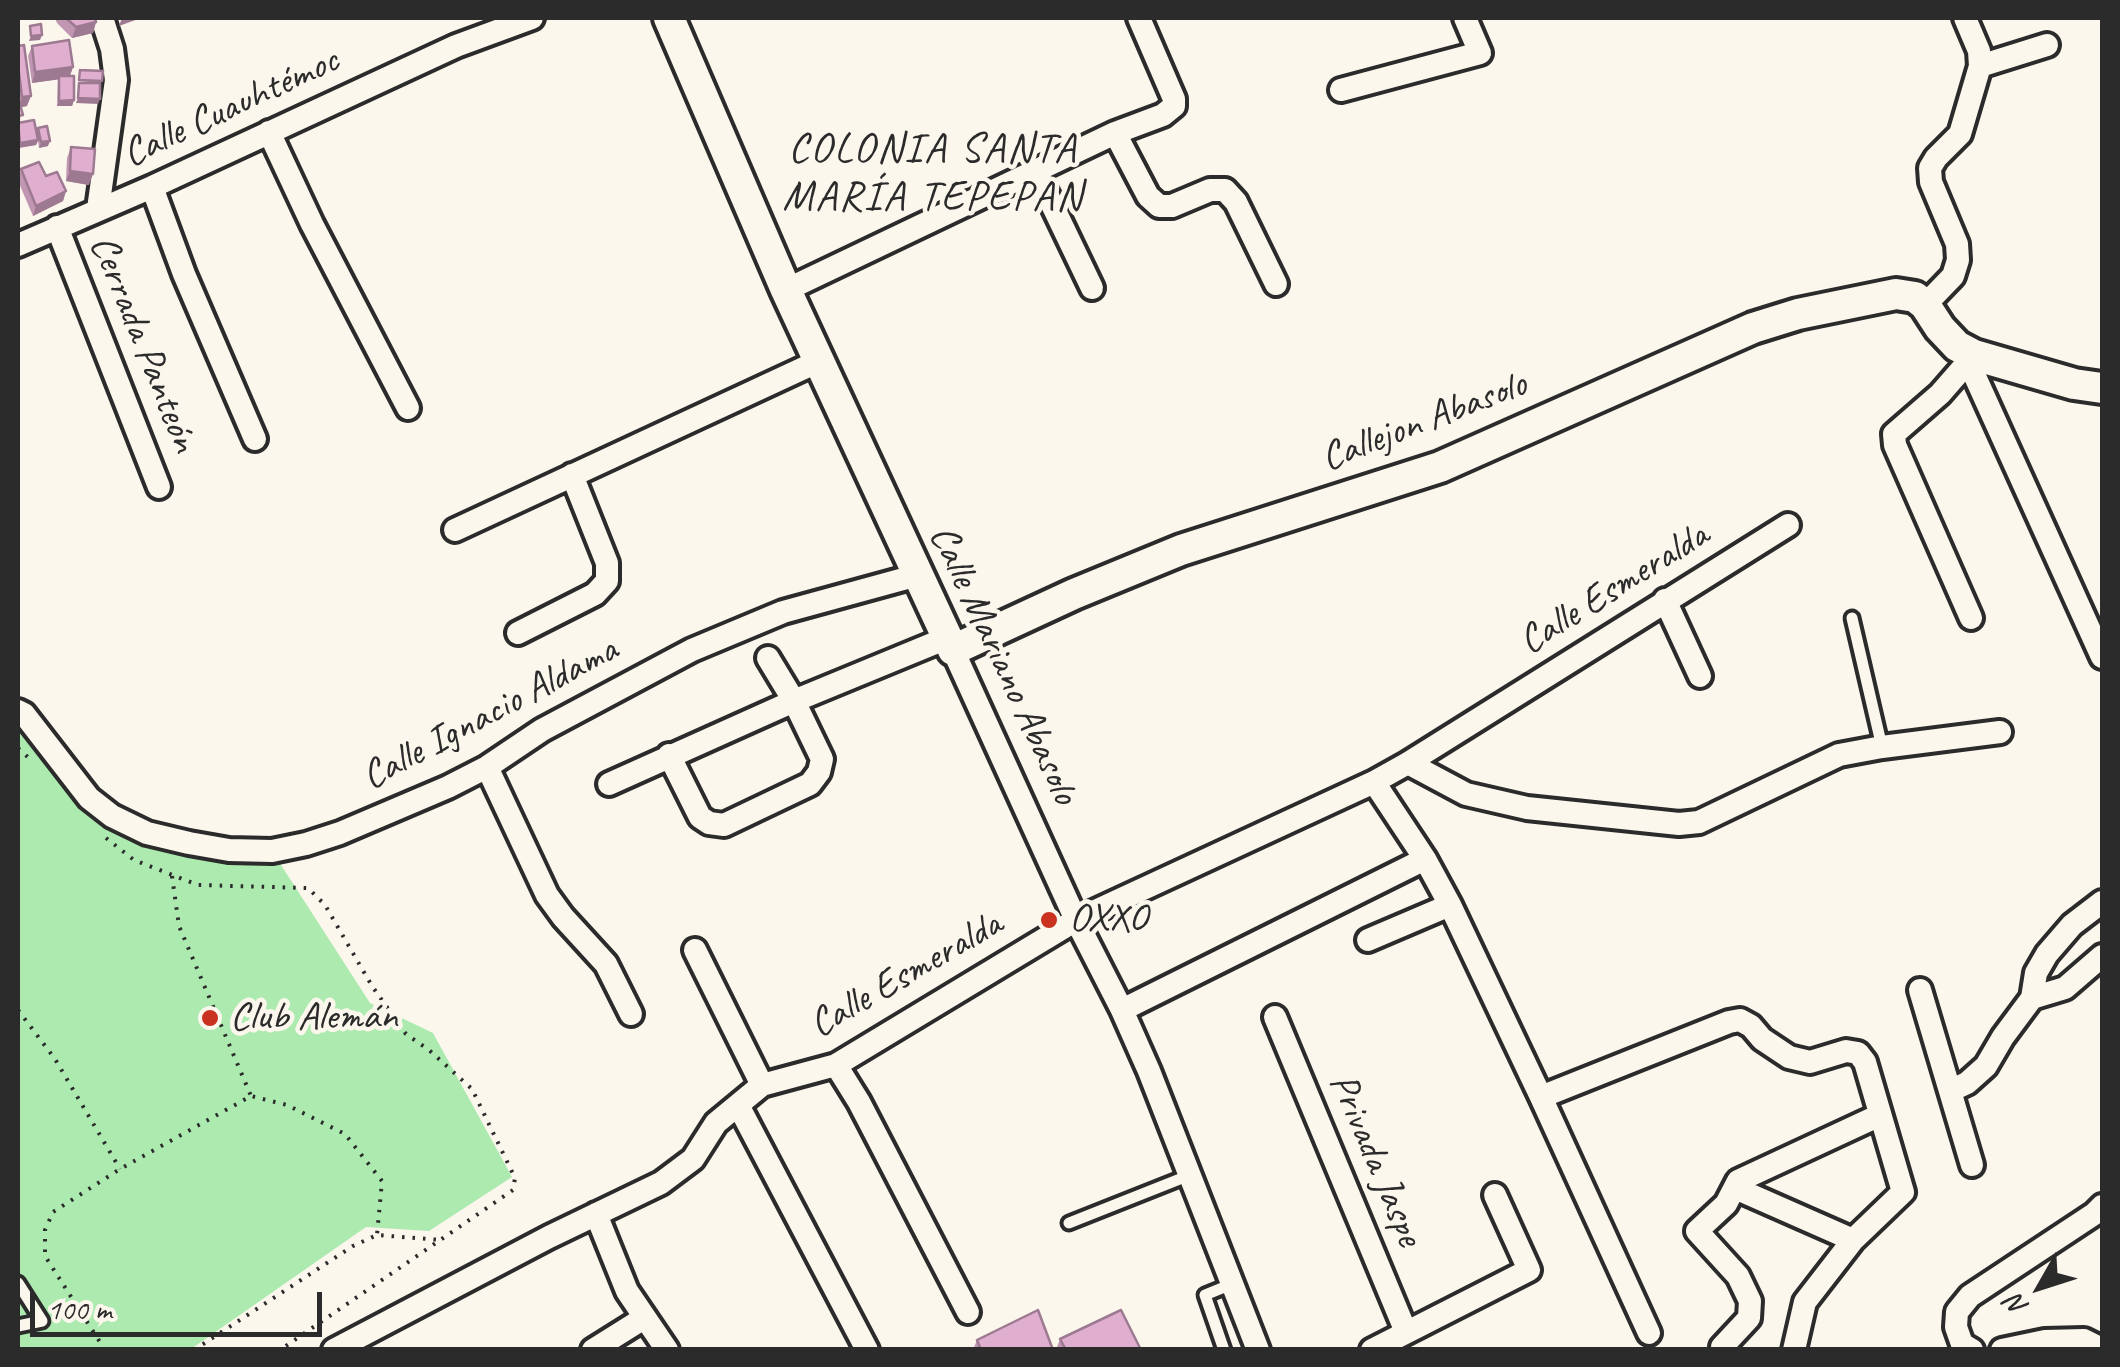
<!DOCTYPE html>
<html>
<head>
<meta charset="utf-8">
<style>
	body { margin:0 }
	#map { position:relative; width:2120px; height:1367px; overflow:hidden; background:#fbf7ec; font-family:Caveat,sans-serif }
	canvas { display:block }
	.frame { position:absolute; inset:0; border:20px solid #2b2b2b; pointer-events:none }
	.north { position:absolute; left:1990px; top:1237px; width:100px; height:100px; -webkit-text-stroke:8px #fbf7ec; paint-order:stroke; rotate:231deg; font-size:28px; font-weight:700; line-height:40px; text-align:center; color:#2b2b2b }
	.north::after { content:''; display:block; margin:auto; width:35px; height:45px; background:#2b2b2b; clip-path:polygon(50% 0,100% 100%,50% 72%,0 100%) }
	.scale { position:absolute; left:30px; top:1292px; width:292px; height:45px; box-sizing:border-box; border:5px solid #2b2b2b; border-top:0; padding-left:12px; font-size:30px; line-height:35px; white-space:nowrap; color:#2b2b2b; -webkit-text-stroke:8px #fbf7ec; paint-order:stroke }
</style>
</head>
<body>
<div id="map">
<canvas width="2120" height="1367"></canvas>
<div class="frame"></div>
<div class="north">N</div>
<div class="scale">100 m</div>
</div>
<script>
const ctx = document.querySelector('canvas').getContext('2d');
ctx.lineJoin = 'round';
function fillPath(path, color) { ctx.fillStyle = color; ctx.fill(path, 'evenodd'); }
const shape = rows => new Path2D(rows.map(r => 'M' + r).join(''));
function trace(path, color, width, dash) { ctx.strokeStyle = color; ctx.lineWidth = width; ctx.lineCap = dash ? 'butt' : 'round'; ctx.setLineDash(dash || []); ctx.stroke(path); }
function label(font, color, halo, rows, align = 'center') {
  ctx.font = font + ' Caveat,sans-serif'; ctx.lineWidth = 9; ctx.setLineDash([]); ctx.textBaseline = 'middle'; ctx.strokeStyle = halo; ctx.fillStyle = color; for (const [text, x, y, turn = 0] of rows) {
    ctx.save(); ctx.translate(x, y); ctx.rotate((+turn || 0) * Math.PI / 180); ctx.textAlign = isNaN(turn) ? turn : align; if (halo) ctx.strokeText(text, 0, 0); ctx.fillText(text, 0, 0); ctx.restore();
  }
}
fillPath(shape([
	[18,711,112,816,272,851,370,1003,433,1033,512,1177,429,1231,366,1227,191,1349,18,1349]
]), '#aceab0');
const lane = shape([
	[1852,618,1882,747],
	[1069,1223,1190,1175],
	[18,1283,42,1321,18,1326],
	[1224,1350,1205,1295,1232,1284]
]);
const street = shape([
	[1980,66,2047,45],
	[1341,90,1480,53,1465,18],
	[269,132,312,224,408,408],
	[1115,133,1163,115,1174,106,1174,99,1139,18],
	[1036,171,1092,288],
	[152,187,184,274,255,439],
	[98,209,116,80,112,49,102,18],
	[57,227,159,487],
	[18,245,152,187,456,46,532,18],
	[786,290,1115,133,1148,196,1159,206,1172,206,1210,190,1225,190,1236,202,1276,284],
	[1925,305,1953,276,1958,260,1957,244,1931,182,1930,168,1936,158,1960,134,1980,66,1979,51,1965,18],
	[1968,361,2102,657],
	[455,530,819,361],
	[1665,600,1700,676],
	[1971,618,1895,445,1894,434,1940,394,1974,355],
	[518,633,595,594,607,581,607,563,572,475],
	[953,650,1076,920,1122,1010,1149,1071,1258,1350],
	[18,711,24,714,89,798,112,816,147,833,189,843,229,850,272,851,306,844,340,833,448,787,487,767,542,730,692,650,783,612,918,575],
	[669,755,700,817,709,823,724,825,810,784,819,772,822,759,794,701,768,658],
	[1408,763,1466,794,1527,808,1679,824,1699,822,1839,755,1882,747,2000,732],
	[487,767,547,895,563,917,606,964,631,1014],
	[1374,782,1425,859,1450,905,1541,1097,1649,1333],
	[609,784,794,701,947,638],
	[1368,940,1450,905],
	[695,950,762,1085],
	[1920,990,1972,1165],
	[2032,998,2065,988,2102,956],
	[1122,1010,1425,859],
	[1275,1017,1406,1332],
	[836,1065,859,1102,968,1312],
	[1950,1091,1967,1083,1986,1066,2003,1037,2032,998,2036,973,2047,954,2072,925,2102,902],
	[1541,1097,1729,1022,1740,1020,1751,1026,1762,1039,1789,1057,1810,1062,1846,1051,1858,1053,1865,1062,1903,1192,1853,1240,1805,1302,1794,1350],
	[738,1105,867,1350],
	[1735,1188,1853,1240],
	[596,1214,627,1291,667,1350],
	[1722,1347,1749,1318,1750,1301,1738,1276,1697,1231,1726,1204,1738,1181,1880,1115],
	[334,1350,549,1237,661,1183,693,1159,716,1123,762,1085,836,1065,1076,920,1374,782,1408,763,1788,525],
	[593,1350,644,1318],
	[1372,1350,1529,1270,1495,1195],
	[1972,1350,1962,1344,1956,1327,1957,1312,1970,1296,2094,1214,2102,1206],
	[2002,1350,2045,1341,2084,1340,2102,1349]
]);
const secondary = shape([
	[669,18,786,290,953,650,1074,594,1181,550,1440,467,1753,328,1798,314,1896,294,1915,297,1925,305,1940,328,1957,346,1974,355,2074,384,2102,388]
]);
trace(lane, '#2b2b2b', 19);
trace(street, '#2b2b2b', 30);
trace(secondary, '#2b2b2b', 38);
trace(shape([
	[18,748,31,760],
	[106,838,134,860,198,885,308,888,325,905,372,986,406,1034,429,1050,472,1089,515,1178,513,1190,280,1350],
	[172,876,179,926,251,1096],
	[18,1010,55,1059,120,1169],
	[105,1350,45,1256,45,1230,53,1212,120,1169,251,1096,287,1105,345,1134,382,1181,377,1235],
	[194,1350,353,1246,377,1235,441,1240]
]), '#2b2b2b', 4, [2.5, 8]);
trace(lane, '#fbf7ec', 11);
trace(street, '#fbf7ec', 22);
trace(secondary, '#fbf7ec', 30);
fillPath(shape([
	[55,18,95,18,96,22,93,33,72,38,57,23],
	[18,46,27,106,21,107,20,123,37,132,38,128,48,146,39,148,38,141,36,145,18,148],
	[32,46,73,67,70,76,74,100,72,106,57,106,58,79,32,83,28,56],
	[71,147,89,185,66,181,67,158],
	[21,169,46,176,66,191,63,201,33,216,18,181],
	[1060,1339,1141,1350,1056,1350],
	[977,1340,1053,1350,973,1350]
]), '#c196b2');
fillPath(shape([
	[122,18,141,18,119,26],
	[96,22,93,33,72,38,76,27],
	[42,35,40,40,29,41,31,36],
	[73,67,69,78,32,83,35,72],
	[31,96,27,106,18,108,22,97],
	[78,98,100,99,98,104,76,103],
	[74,100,72,106,57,106,59,101],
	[38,140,36,145,18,148,20,143],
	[50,141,48,146,39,148,41,142],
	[70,171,93,174,89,185,66,181],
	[66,191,63,201,33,216,36,206]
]), '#9d7a91');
const building = shape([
	[66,18,95,18,96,22,76,27,66,18],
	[41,24,42,35,31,36,30,26,41,24],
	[69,40,73,67,35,72,32,46,69,40],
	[24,45,31,96,22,97,18,65,18,46,24,45],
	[80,70,103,71,102,81,79,80,80,70],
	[59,76,74,76,74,100,59,101,59,76],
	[79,83,100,83,100,99,78,98,79,83],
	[18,97,23,115,18,116,18,97],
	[34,120,38,140,20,143,18,123,34,120],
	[47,126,50,141,41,142,38,128,47,126],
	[71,147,95,149,93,174,70,171,71,147],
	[39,162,46,176,57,172,66,191,36,206,21,169,39,162],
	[1038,1310,1053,1350,981,1350,977,1340,1038,1310],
	[1121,1310,1141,1350,1066,1350,1060,1339,1121,1310]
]);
fillPath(building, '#e0afcf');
trace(building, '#9d7a91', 2.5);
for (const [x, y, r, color] of [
	[1049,920,10,"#c8321e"],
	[210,1018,10,"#c8321e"]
]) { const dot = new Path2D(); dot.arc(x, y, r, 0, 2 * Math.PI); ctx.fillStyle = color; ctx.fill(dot); trace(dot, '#fbf7ec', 4); }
label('40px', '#2b2b2b', '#fbf7ec', [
	["Calle Cuauhtémoc",231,108,-25],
	["Cerrada Panteón",143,344,68],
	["Callejon Abasolo",1424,422,-21],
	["Calle Esmeralda",1614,589,-32],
	["Calle Mariano Abasolo",1003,665,65],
	["Calle Ignacio Aldama",490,714,-28],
	["Calle Esmeralda",906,975,-30],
	["Privada Jaspe",1375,1160,67]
]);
label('40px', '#2b2b2b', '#fbf7ec', [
	["OXXO",1069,920],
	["Club Alemán",230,1018]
], 'left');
ctx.letterSpacing = '2.5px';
label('42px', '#2b2b2b', '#fbf7ec', [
	["COLONIA SANTA",933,150],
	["MARÍA TEPEPAN",933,198]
]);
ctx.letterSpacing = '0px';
</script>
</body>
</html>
